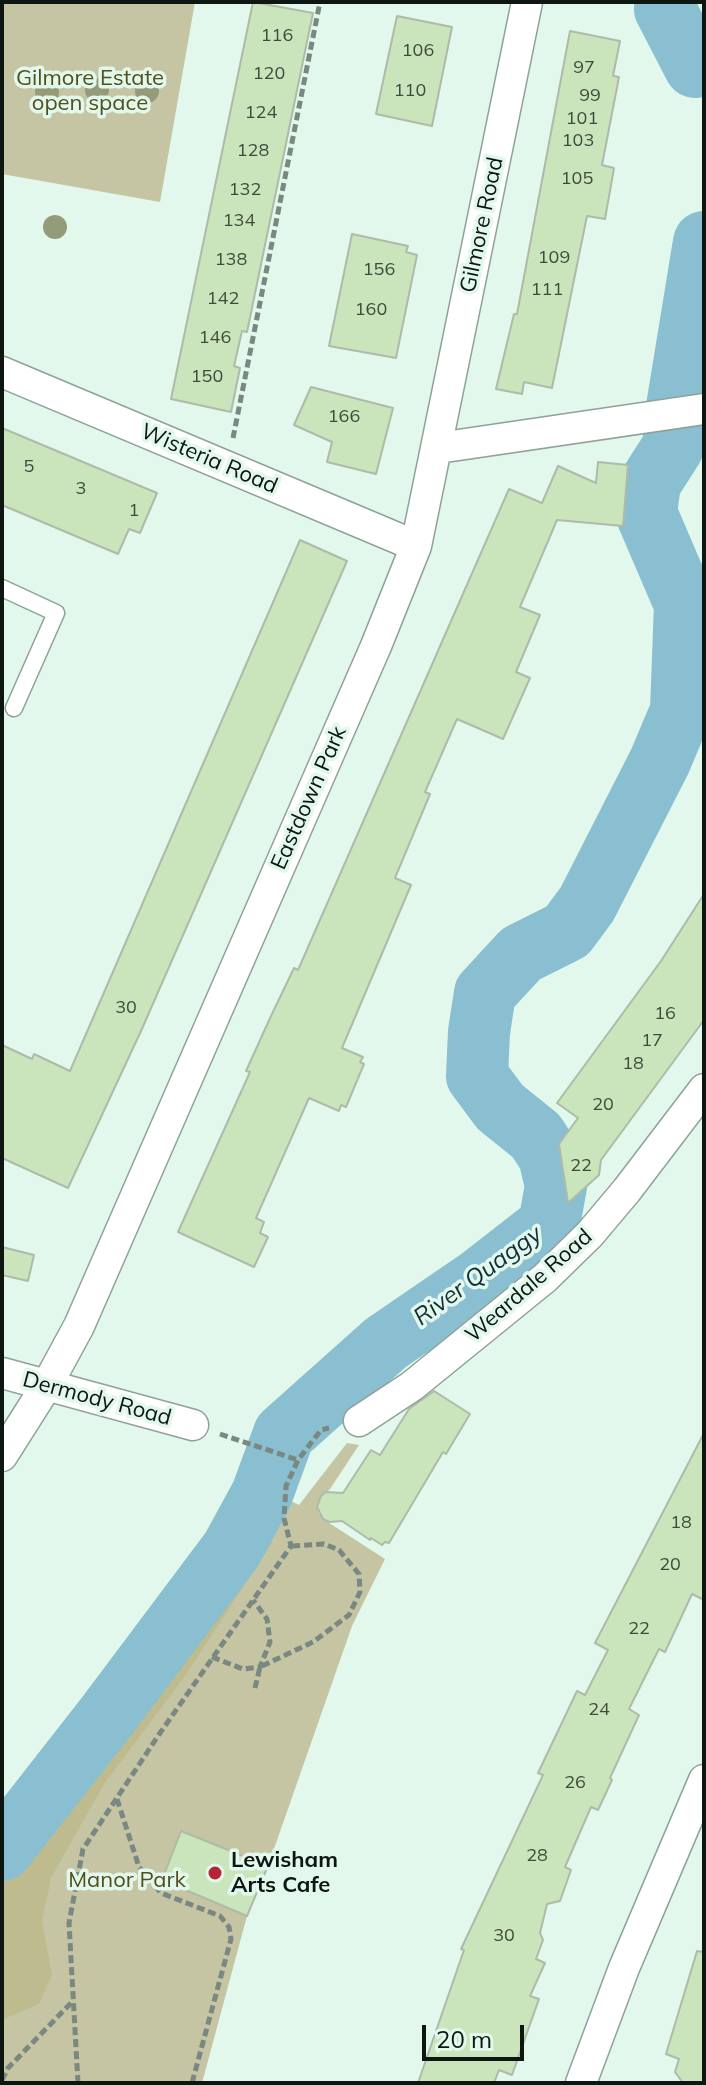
<!DOCTYPE html>
<html>
<head>
<meta charset="utf-8">
<style>
	body { margin:0 }
	#map { position:relative; width:706px; height:2085px; overflow:hidden; background:#e2f8ec; font-family:Mulish,sans-serif }
	canvas { display:block }
	.frame { position:absolute; inset:0; border:4px solid #0e1612; pointer-events:none }
	.scale { position:absolute; left:422px; top:2025px; width:102px; height:36px; box-sizing:border-box; border:4px solid #0e1612; border-top:0; padding-left:10px; font-size:24px; line-height:28px; white-space:nowrap; color:#0e1612; -webkit-text-stroke:6px #e2f8ec; paint-order:stroke }
</style>
</head>
<body>
<div id="map">
<canvas width="706" height="2085"></canvas>
<div class="frame"></div>
<div class="scale">20 m</div>
</div>
<script>
const ctx = document.querySelector('canvas').getContext('2d');
ctx.lineJoin = 'round';
function fillPath(path, color) { ctx.fillStyle = color; ctx.fill(path, 'evenodd'); }
const shape = rows => new Path2D(rows.map(r => 'M' + r).join(''));
function trace(path, color, width, dash) { ctx.strokeStyle = color; ctx.lineWidth = width; ctx.lineCap = dash ? 'butt' : 'round'; ctx.setLineDash(dash || []); ctx.stroke(path); }
function label(font, color, halo, rows, align = 'center') {
  ctx.font = font + ' Mulish,sans-serif'; ctx.lineWidth = 7; ctx.setLineDash([]); ctx.textBaseline = 'middle'; ctx.strokeStyle = halo; ctx.fillStyle = color; for (const [text, x, y, turn = 0] of rows) {
    ctx.save(); ctx.translate(x, y); ctx.rotate((+turn || 0) * Math.PI / 180); ctx.textAlign = isNaN(turn) ? turn : align; if (halo) ctx.strokeText(text, 0, 0); ctx.fillText(text, 0, 0); ctx.restore();
  }
}
fillPath(shape([
	[2,2,195,2,160,202,2,174],
	[347,1443,359,1445,330,1489,319,1499,318,1512,323,1519,385,1559,352,1626,268,1866,247,1916,202,2083,2,2083,2,1837,178,1610,236,1519,254,1483,299,1505]
]), '#c5c5a3');
fillPath(shape([
	[257,1502,269,1504,272,1543,185,1676,104,1784,51,1878,42,1921,52,1975,39,2004,6,2018,2,2022,2,1850,160,1650,222,1561]
]), '#bebc8e');
trace(shape([
	[666,2,665,9,695,67],
	[2,1850,106,1717,232,1549,262,1494,284,1434,386,1343,481,1278,549,1225,556,1186,549,1156,536,1136,500,1107,477,1076,479,1032,485,993,521,954,567,931,587,904,660,761,681,711,685,604,646,513,650,483,673,447,677,407,704,242]
]), '#89bfd1', 62);
const building = shape([
	[253,2,313,13,247,332,242,331,234,366,240,368,231,412,171,399,253,2],
	[397,16,452,27,432,126,376,114,397,16],
	[570,31,620,41,613,76,619,77,602,165,614,168,605,219,587,216,552,388,524,382,522,394,496,389,514,314,517,314,570,31],
	[352,234,408,246,406,252,417,255,396,358,329,346,352,234],
	[311,387,393,408,376,474,327,462,332,442,294,425,311,387],
	[2,428,157,493,140,533,129,529,118,554,2,505,2,428],
	[598,462,628,465,623,526,557,520,520,607,540,615,516,672,530,678,503,739,457,719,425,792,430,794,395,878,411,885,342,1048,363,1057,360,1062,364,1064,346,1107,341,1105,339,1111,309,1098,256,1218,264,1222,260,1233,268,1237,254,1267,178,1232,250,1072,246,1071,271,1016,294,968,298,970,509,489,542,503,558,466,596,483,598,462],
	[300,540,347,561,141,1031,68,1188,2,1158,2,1045,32,1059,34,1054,70,1071,300,540],
	[704,894,704,1020,601,1160,599,1175,568,1203,559,1144,578,1118,557,1103,661,961,704,894],
	[2,1247,34,1255,28,1281,2,1275,2,1247],
	[434,1391,470,1414,446,1454,443,1452,389,1543,385,1542,382,1545,371,1538,370,1540,342,1521,329,1522,323,1519,317,1507,321,1496,326,1492,343,1493,371,1450,380,1455,409,1409,434,1391],
	[704,1433,704,1600,692,1594,665,1652,659,1649,629,1709,639,1715,610,1778,612,1780,598,1810,591,1807,565,1867,571,1870,560,1901,547,1904,540,1933,543,1940,536,1959,545,1963,530,1996,539,1999,512,2075,499,2070,494,2083,418,2083,464,1950,461,1949,543,1775,538,1773,577,1691,585,1695,608,1650,595,1643,704,1433],
	[181,1831,268,1866,247,1916,162,1880,181,1831],
	[697,1951,704,1952,704,2083,683,2083,675,2072,679,2059,666,2054,697,1951]
]);
fillPath(building, '#cae4bc');
trace(building, '#afbaa9', 2);
const lane = shape([
	[2,588,56,613,14,708]
]);
const street = shape([
	[2,372,416,546],
	[438,448,704,409],
	[2,1373,193,1425],
	[359,1421,412,1386,545,1278,590,1234,627,1190,704,1089],
	[2,1456,47,1385,79,1326,376,646,416,546,527,2],
	[581,2083,624,1968,704,1780]
]);
trace(lane, '#8ea298', 19);
trace(street, '#8ea298', 33);
trace(shape([
	[233,438,320,2],
	[220,1434,298,1460],
	[212,1657,243,1669,260,1667,270,1642,267,1619,253,1600],
	[255,1688,260,1667,313,1642,349,1615,360,1592,359,1574,339,1550,324,1544,291,1546],
	[117,1799,139,1867,161,1893,220,1916,229,1927,231,1939,192,2083],
	[2,2080,8,2068,72,2002],
	[78,2083,69,1923,83,1849,160,1733,291,1546,284,1518,286,1486,298,1460,321,1430,329,1428]
]), '#798880', 5, [8, 4]);
trace(lane, '#fff', 16);
trace(street, '#fff', 30);
ctx.fillStyle = '#939b78';
for (const [x, y] of [
	[97,90],
	[147,91],
	[47,92],
	[55,227]
]) { ctx.beginPath(); ctx.arc(x, y, 12, 0, 2 * Math.PI); ctx.fill(); }
for (const [x, y, r, color] of [
	[215,1873,8,"#b62438"]
]) { const dot = new Path2D(); dot.arc(x, y, r, 0, 2 * Math.PI); ctx.fillStyle = color; ctx.fill(dot); trace(dot, '#e2f8ec', 3); }
label('18px', '#3d4a3c', null, [
	["116",277,36],
	["106",418,51],
	["97",584,68],
	["120",269,74],
	["110",410,91],
	["99",590,96],
	["124",261,113],
	["101",582,119],
	["103",578,141],
	["128",253,151],
	["105",577,179],
	["132",245,190],
	["134",239,221],
	["109",554,258],
	["138",231,260],
	["156",379,270],
	["111",547,290],
	["142",223,299],
	["160",371,310],
	["146",215,338],
	["150",207,377],
	["166",344,417],
	["5",29,467],
	["3",81,489],
	["1",134,511],
	["30",126,1008],
	["16",665,1014],
	["17",652,1041],
	["18",633,1064],
	["20",603,1105],
	["22",581,1166],
	["18",681,1523],
	["20",670,1565],
	["22",639,1629],
	["24",599,1710],
	["26",575,1783],
	["28",537,1856],
	["30",504,1936]
]);
label('22px', '#524f1a', '#e2f8ec', [
	["Gilmore Estate",90,78],
	["open space",90,103],
	["Manor Park",127,1880]
]);
label('22px', '#0e1612', '#e2f8ec', [
	["Gilmore Road",482,225,-78],
	["Wisteria Road",209,459,23],
	["Eastdown Park",309,798,-66],
	["Weardale Road",529,1286,-41],
	["Dermody Road",97,1399,15]
]);
label('bold 22px', '#0e1612', '#e2f8ec', [
	["Lewisham",231,1860],
	["Arts Cafe",231,1885]
], 'left');
label('italic 24px', '#132e37', '#e2f8ec', [
	["River Quaggy",478,1276,-36]
]);
</script>
</body>
</html>
